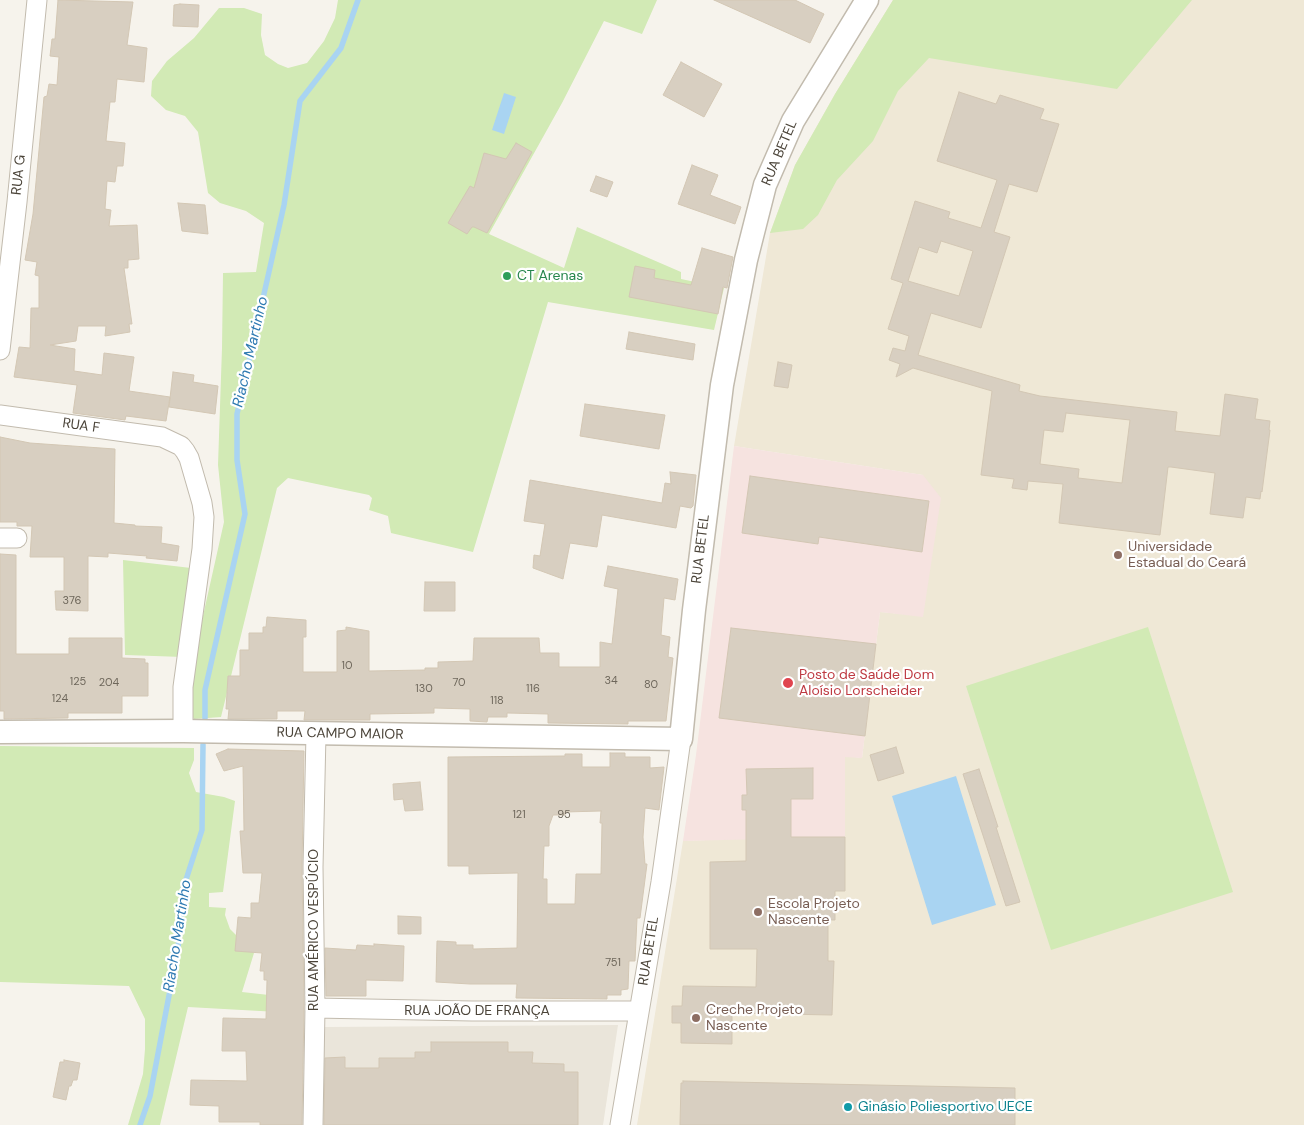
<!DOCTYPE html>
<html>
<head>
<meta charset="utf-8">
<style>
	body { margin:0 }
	canvas { display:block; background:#f6f3ec }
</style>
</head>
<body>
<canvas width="1304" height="1125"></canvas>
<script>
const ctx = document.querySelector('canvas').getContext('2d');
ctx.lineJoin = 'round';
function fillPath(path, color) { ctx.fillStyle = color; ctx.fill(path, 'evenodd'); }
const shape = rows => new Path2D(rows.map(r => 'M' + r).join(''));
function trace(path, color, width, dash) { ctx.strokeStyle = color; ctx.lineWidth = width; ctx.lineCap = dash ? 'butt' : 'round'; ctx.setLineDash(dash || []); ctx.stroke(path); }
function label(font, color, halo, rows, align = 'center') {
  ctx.font = font + ' "DM Sans",sans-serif'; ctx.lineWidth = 4.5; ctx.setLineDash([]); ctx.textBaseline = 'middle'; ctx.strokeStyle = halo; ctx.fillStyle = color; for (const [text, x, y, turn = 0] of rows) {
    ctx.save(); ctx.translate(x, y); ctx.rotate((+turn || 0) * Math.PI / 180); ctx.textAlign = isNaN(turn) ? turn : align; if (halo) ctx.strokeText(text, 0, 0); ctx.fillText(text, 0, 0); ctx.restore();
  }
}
fillPath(shape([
	[618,1025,603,1125,322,1125,324,1027]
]), '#eae5da');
fillPath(shape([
	[893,0,1304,0,1304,1125,637,1125,683,841,731,839,845,756,862,758,880,612,923,616,923,475,734,446,770,233,795,165,835,94]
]), '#efe8d6');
fillPath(shape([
	[734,446,923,475,941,498,923,617,880,612,862,758,845,757,845,837,683,841,696,755]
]), '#f6e3e0');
fillPath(shape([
	[338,0,657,0,642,34,604,21,562,103,489,234,564,268,577,227,681,272,681,279,724,288,714,330,548,302,473,552,391,533,388,516,369,510,372,498,369,495,288,478,277,488,221,717,194,719,190,712,194,656,224,522,218,465,222,348,223,273,256,272,264,223,246,211,220,203,208,193,198,132,185,116,166,110,151,96,152,81,167,61,194,38,219,8,244,8,262,14,261,35,265,55,278,64,288,68,307,63,324,41,335,18],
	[893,0,1192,0,1117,89,929,58,898,91,873,141,837,180,818,215,803,229,770,233,795,165,835,94],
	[123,560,191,568,183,657,125,655],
	[1148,627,1233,892,1051,950,966,686],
	[0,746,194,748,194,760,189,773,196,792,224,797,235,801,223,892,209,893,209,907,226,908,225,915,230,929,254,953,242,992,278,996,278,1012,188,1007,160,1125,128,1125,143,1074,145,1049,145,1019,129,986,0,982]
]), '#d2eab5');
fillPath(shape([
	[504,93,516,97,504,134,492,130],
	[956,776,996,905,932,925,892,796]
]), '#a9d4f2');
trace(shape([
	[205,718,205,690,245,514,237,460,237,414,284,205,300,101,341,48,358,0],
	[140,1125,150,1096,178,948,183,889,202,830,203,745]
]), '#a9d4f2', 5.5);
const building = shape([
	[58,0,133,2,127,45,147,48,144,82,117,79,115,102,110,102,106,141,125,143,123,166,117,166,115,182,107,181,105,209,111,210,109,226,137,225,139,259,128,260,128,268,124,268,132,324,129,324,130,332,105,336,106,326,78,326,76,341,50,345,75,349,74,371,102,375,104,353,134,357,129,391,170,397,166,421,126,416,125,420,73,413,77,385,14,377,19,347,30,348,31,308,39,308,39,276,35,275,37,262,25,260,33,214,44,97,47,96,49,84,57,85,59,57,50,56,52,39,55,39,58,0],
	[714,0,795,0,824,14,810,43,714,0],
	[180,4,199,5,198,27,173,26,174,5,180,4],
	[681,62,722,84,704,117,663,95,681,62],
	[959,92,996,104,1000,95,1044,109,1040,119,1059,124,1037,192,1009,184,994,232,1010,237,981,328,931,313,918,355,1020,385,1019,391,1040,396,1177,412,1175,431,1220,436,1225,394,1258,399,1255,419,1270,421,1269,430,1270,430,1262,492,1261,491,1260,499,1246,497,1243,518,1210,514,1215,473,1171,467,1168,467,1160,535,1059,523,1063,484,1028,481,1027,490,1012,488,1014,479,981,475,992,391,913,368,896,377,900,364,889,360,893,348,905,351,909,336,888,329,903,283,891,279,915,201,950,212,948,218,981,228,997,180,937,161,959,92],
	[941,241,973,251,959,296,908,281,919,247,937,253,941,241],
	[1066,413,1130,420,1122,483,1078,478,1079,469,1040,464,1044,430,1063,432,1066,413],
	[516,143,532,152,487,233,474,227,472,227,467,234,448,223,470,186,474,188,484,153,506,159,516,143],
	[692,165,718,175,710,195,741,207,735,224,678,204,692,165],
	[596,176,613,182,607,197,590,191,596,176],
	[178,203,205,205,208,234,182,231,178,203],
	[702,248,733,257,727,288,723,287,718,314,629,297,635,266,655,270,654,278,691,285,702,248],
	[629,332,695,344,693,360,626,349,629,332],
	[778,362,792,365,788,388,774,386,778,362],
	[173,372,194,375,193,382,218,386,215,414,169,407,173,372],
	[585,404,665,415,659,449,580,436,585,404],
	[0,437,30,443,115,449,114,523,135,525,135,526,162,527,161,543,179,546,177,561,146,558,147,556,108,553,108,557,88,556,88,611,56,610,55,591,64,591,64,557,30,557,32,526,17,526,17,522,0,522,0,437],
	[670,472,696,475,693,506,691,508,680,506,676,528,602,515,597,547,570,543,563,579,533,568,534,555,540,556,545,524,524,521,530,480,662,503,665,483,671,484,670,472],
	[750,476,929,501,922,552,819,537,818,544,742,533,750,476],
	[0,554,16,555,16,654,69,654,69,638,122,638,122,658,145,659,145,663,148,663,148,696,122,696,122,713,68,713,68,718,4,719,4,711,0,711,0,554],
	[608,566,678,579,675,600,664,598,661,635,670,637,668,657,673,658,666,721,628,721,628,724,548,723,548,714,507,713,507,717,488,717,487,722,470,721,470,709,434,708,434,713,370,714,370,720,304,720,305,711,277,711,277,719,228,719,229,709,226,709,228,676,240,676,240,650,249,650,249,633,263,633,263,627,266,627,267,617,306,620,306,637,303,637,303,672,337,672,337,631,346,630,346,627,369,631,369,671,425,670,425,668,438,668,438,662,473,661,474,638,539,638,540,653,559,653,559,667,600,667,600,642,612,644,618,589,604,586,608,566],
	[425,582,455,582,455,611,424,611,425,582],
	[731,628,876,644,865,736,719,718,731,628],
	[896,747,904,773,878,781,870,755,896,747],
	[228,749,304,751,302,867,304,1008,302,1125,260,1125,260,1122,219,1122,219,1106,190,1105,191,1080,247,1081,246,1051,222,1051,223,1018,266,1019,267,980,264,980,264,971,260,971,262,953,235,951,238,917,251,918,251,903,259,903,262,873,243,873,240,831,244,831,243,766,224,771,216,754,228,749],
	[610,753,625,753,625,757,650,757,650,768,664,767,659,810,645,808,643,837,645,864,647,864,640,918,637,918,635,961,629,961,628,989,621,990,621,995,607,995,607,999,516,998,517,984,470,984,436,982,437,941,456,942,456,945,473,945,473,949,517,948,518,873,469,874,469,866,448,866,448,757,565,756,565,754,582,754,582,767,610,767,610,753],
	[601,811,600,823,602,823,601,874,576,874,575,904,547,904,547,879,543,879,544,846,549,846,549,826,553,815,565,815,565,812,601,811],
	[813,768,813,799,791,799,791,837,845,837,845,891,835,891,835,920,828,920,828,961,834,961,832,1015,732,1013,732,1044,681,1043,681,1023,672,1023,672,1006,682,1006,683,986,756,987,757,949,710,949,710,862,746,861,746,810,742,810,742,795,747,795,746,769,813,768],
	[979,769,998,827,996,827,1020,902,1006,906,963,774,979,769],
	[420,782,423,810,405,811,403,799,394,800,393,784,420,782],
	[398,916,421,917,421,934,398,934,398,916],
	[374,944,404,946,403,981,366,980,366,996,326,996,325,948,356,950,357,945,374,946,374,944],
	[431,1042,508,1042,508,1052,533,1052,532,1063,564,1064,564,1072,578,1072,578,1125,324,1125,325,1058,345,1057,345,1068,379,1068,379,1058,415,1058,415,1052,431,1052,431,1042],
	[64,1060,80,1063,77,1080,73,1080,71,1086,69,1086,66,1100,53,1097,60,1062,64,1062,64,1060],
	[683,1081,1015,1088,1015,1125,680,1125,681,1083,683,1083,683,1081]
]);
fillPath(building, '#d8cfc1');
trace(building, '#d3c7b4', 1);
const minor = shape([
	[0,350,17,202,37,0],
	[0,415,162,437,181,446,185,451,189,458,202,503,204,517,202,549,183,687,183,731],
	[0,538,17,538],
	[315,1008,472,1011,639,1011],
	[313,1125,315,1008,313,867,316,734],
	[620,1125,661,882,681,739]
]);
const tertiary = shape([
	[0,732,183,731,681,739,694,610,722,385,746,260,765,185,793,121,867,0]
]);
trace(minor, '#c2bbae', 21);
trace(tertiary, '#c2bbae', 25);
trace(minor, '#fff', 19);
trace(tertiary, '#fff', 22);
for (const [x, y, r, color] of [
	[507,276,5,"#2e9e5b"],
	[1118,555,5,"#8d6e63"],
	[788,683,6,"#e0444e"],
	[758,912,5,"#8d6e63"],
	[696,1018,5,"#8d6e63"],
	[848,1107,5,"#0f9aa8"]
]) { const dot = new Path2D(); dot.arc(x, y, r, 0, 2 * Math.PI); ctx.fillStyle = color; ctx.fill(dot); trace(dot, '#fff', 2); }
label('11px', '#6e675b', null, [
	["376",72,601],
	["10",347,666],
	["34",611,681],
	["125",78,682],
	["204",109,683],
	["70",459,683],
	["80",651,685],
	["130",424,689],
	["116",533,689],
	["124",60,699],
	["118",497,701],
	["121",519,815],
	["95",564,815],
	["751",613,963]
]);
label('14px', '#4b4439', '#fff', [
	["RUA BETEL",780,153,-67],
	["RUA G",19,175,-84],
	["RUA F",81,426,8],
	["RUA BETEL",701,549,-83],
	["RUA CAMPO MAIOR",340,734,1],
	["RUA AMÉRICO VESPÚCIO",314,930,-90],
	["RUA BETEL",649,951,-81],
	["RUA JOÃO DE FRANÇA",477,1011]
]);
label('14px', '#27864d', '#fff', [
	["CT Arenas",517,276]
], 'left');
label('14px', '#785e54', '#fff', [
	["Universidade",1128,547],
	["Estadual do Ceará",1128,563],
	["Escola Projeto",768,904],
	["Nascente",768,920],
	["Creche Projeto",706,1010],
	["Nascente",706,1026]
], 'left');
label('14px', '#be3a42', '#fff', [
	["Posto de Saúde Dom",799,675],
	["Aloísio Lorscheider",799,691]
], 'left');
label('14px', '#0d838f', '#fff', [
	["Ginásio Poliesportivo UECE",858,1107]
], 'left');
label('italic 15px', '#2e7ab2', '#fff', [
	["Riacho Martinho",251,352,-77],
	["Riacho Martinho",178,936,-81]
]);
</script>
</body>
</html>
